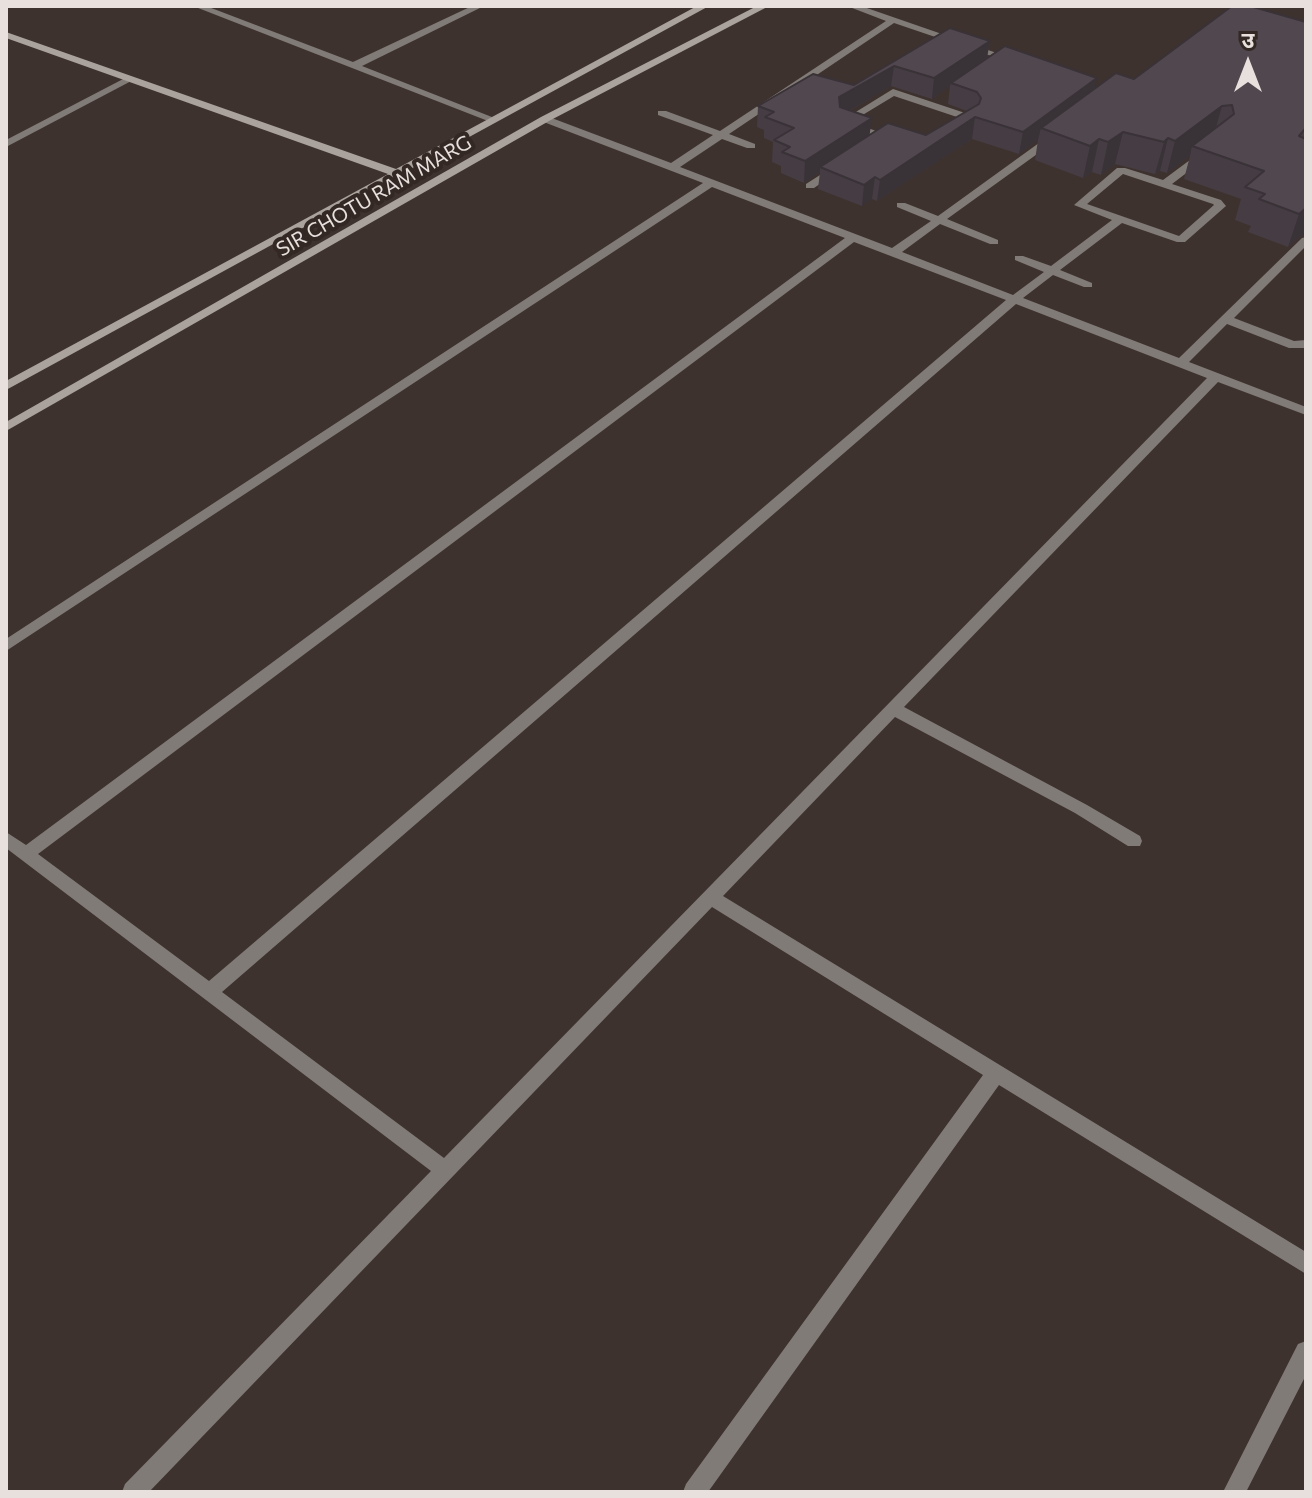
<!DOCTYPE html>
<html>
<head>
<meta charset="utf-8">
<style>
	body { margin:0 }
	#map { position:relative; width:1312px; height:1498px; overflow:hidden; background:#3e322e; font-family:Commissioner,"Noto Sans Devanagari",sans-serif }
	canvas { display:block }
	.frame { position:absolute; inset:0; border:8px solid #e7e0dd; pointer-events:none }
	.north { position:absolute; left:1208px; top:24px; width:80px; height:80px; -webkit-text-stroke:6px #332824; paint-order:stroke; rotate:0deg; font-size:22px; font-weight:700; line-height:32px; text-align:center; color:#e7e0dd }
	.north::after { content:''; display:block; margin:auto; width:28px; height:36px; background:#e7e0dd; clip-path:polygon(50% 0,100% 100%,50% 72%,0 100%) }
</style>
</head>
<body>
<div id="map">
<canvas width="1312" height="1498"></canvas>
<div class="frame"></div>
<div class="north">उ</div>
</div>
<script>
const ctx = document.querySelector('canvas').getContext('2d');
ctx.lineJoin = 'round';
const shape = rows => new Path2D(rows.map(r => 'M' + r).join(''));
function fillPath(path, color) { ctx.fillStyle = color; ctx.fill(path, 'evenodd'); }
function trace(path, color, width, dash) { ctx.strokeStyle = color; ctx.lineWidth = width; ctx.lineCap = dash ? 'butt' : 'round'; ctx.setLineDash(dash || []); ctx.stroke(path); }
function label(font, color, halo, rows, align = 'center') {
  ctx.font = font + ' Commissioner,sans-serif'; ctx.lineWidth = 8; ctx.setLineDash([]); ctx.textBaseline = 'middle'; ctx.strokeStyle = halo; ctx.fillStyle = color; for (const [text, x, y, turn = 0] of rows) {
    ctx.save(); ctx.translate(x, y); ctx.rotate((+turn || 0) * Math.PI / 180); ctx.textAlign = isNaN(turn) ? turn : align; if (halo) ctx.strokeText(text, 0, 0); ctx.fillText(text, 0, 0); ctx.restore();
  }
}
fillPath(shape([
	[193,6,206,6,353,62,472,6,484,6,362,66,497,119,488,121,193,6],
	[847,6,861,6,1017,60,1009,62,894,23,729,134,755,144,755,148,747,148,722,139,680,167,892,248,931,221,897,207,897,203,905,203,938,216,1050,135,1058,135,1058,139,947,219,998,240,998,244,990,244,940,224,902,252,1013,295,1044,272,1015,260,1015,256,1023,256,1051,266,1112,220,1074,205,1117,168,1125,168,1163,180,1198,154,1206,154,1206,158,1172,184,1221,200,1226,206,1185,242,1177,242,1122,223,1060,270,1092,283,1092,287,1084,287,1053,275,1023,298,1179,358,1302,238,1306,237,1306,246,1234,318,1294,341,1306,340,1306,348,1289,348,1227,324,1189,362,1306,407,1306,415,1218,382,904,707,1087,805,1140,836,1142,841,1140,846,1128,846,1075,813,895,717,723,896,1306,1252,1306,1274,999,1085,708,1492,683,1492,686,1484,983,1075,712,907,149,1492,122,1492,125,1484,431,1171,6,848,6,832,26,845,845,238,712,187,6,651,6,639,703,183,541,121,541,117,549,117,671,163,713,135,658,115,658,111,666,111,720,131,886,21,847,6],
	[1123,174,1213,204,1214,205,1179,236,1087,204,1123,174],
	[854,242,1006,300,209,981,38,854,854,242],
	[1016,304,1207,378,444,1158,222,992,1016,304],
	[127,77,135,79,6,147,6,140,127,77],
	[893,89,971,115,975,121,922,154,838,123,893,89],
	[894,96,963,119,964,120,921,147,851,122,894,96],
	[831,168,840,170,814,188,806,188,806,184,831,168],
	[1306,1341,1306,1375,1246,1492,1223,1492,1298,1344,1306,1341]
]), '#807b77');
fillPath(shape([
	[697,6,709,6,6,390,6,381,388,174,6,38,6,32,396,169,697,6],
	[757,6,769,6,549,121,6,431,6,422,541,117,757,6]
]), '#aaa29c');
fillPath(shape([
	[1306,22,1306,235,1300,236,1288,247,1248,232,1251,226,1235,220,1241,199,1184,179,1190,156,1167,173,1160,171,1155,174,1115,164,1101,175,1092,172,1083,178,1035,160,1038,140,1019,154,972,139,877,201,872,199,862,206,818,189,820,172,804,183,781,173,781,166,772,162,773,142,764,138,764,130,757,127,758,106,854,85,950,28,990,41,987,58,1095,88,1134,79],
	[891,86,932,99,950,86,948,104,967,111,926,135,870,135,851,110]
]), '#463d44');
fillPath(shape([
	[990,41,986,61,951,83,950,86,932,99,934,78],
	[894,66,891,86,837,118,839,97],
	[1097,78,1093,99,1041,128,1038,140,1019,154,1023,132],
	[1222,106,1213,138,1192,146,1190,156,1167,173,1175,141],
	[975,117,972,139,877,201,880,180],
	[872,118,869,139,820,167,820,172,804,183,805,161],
	[1123,132,1115,164,1101,175,1108,142],
	[1168,138,1160,171,1155,174,1164,142],
	[1099,139,1092,172,1083,178,1090,146],
	[875,177,872,199,862,206,864,185],
	[1306,208,1306,235,1300,236,1288,247,1299,214]
]), '#393237');
const building = shape([
	[1232,6,1250,6,1306,22,1306,130,1305,129,1299,136,1306,139,1306,208,1299,214,1259,199,1265,194,1245,187,1264,171,1192,146,1234,114,1232,105,1222,106,1175,141,1168,138,1164,142,1123,132,1108,142,1099,139,1090,146,1041,128,1116,73,1134,79,1232,6],
	[950,28,990,41,934,78,894,66,839,97,840,107,872,118,805,161,782,152,790,147,774,140,794,128,765,117,774,112,758,106,813,74,854,85,950,28],
	[1005,46,1097,78,1023,132,975,117,880,180,875,177,864,185,820,167,888,123,926,135,979,104,981,98,977,92,951,83,1005,46]
]);
fillPath(building, '#51474f');
trace(building, '#393237', 2);
label('20px', '#e7e0dd', '#332824', [
	["SIR CHOTU RAM MARG",374,196,-30]
]);
</script>
</body>
</html>
